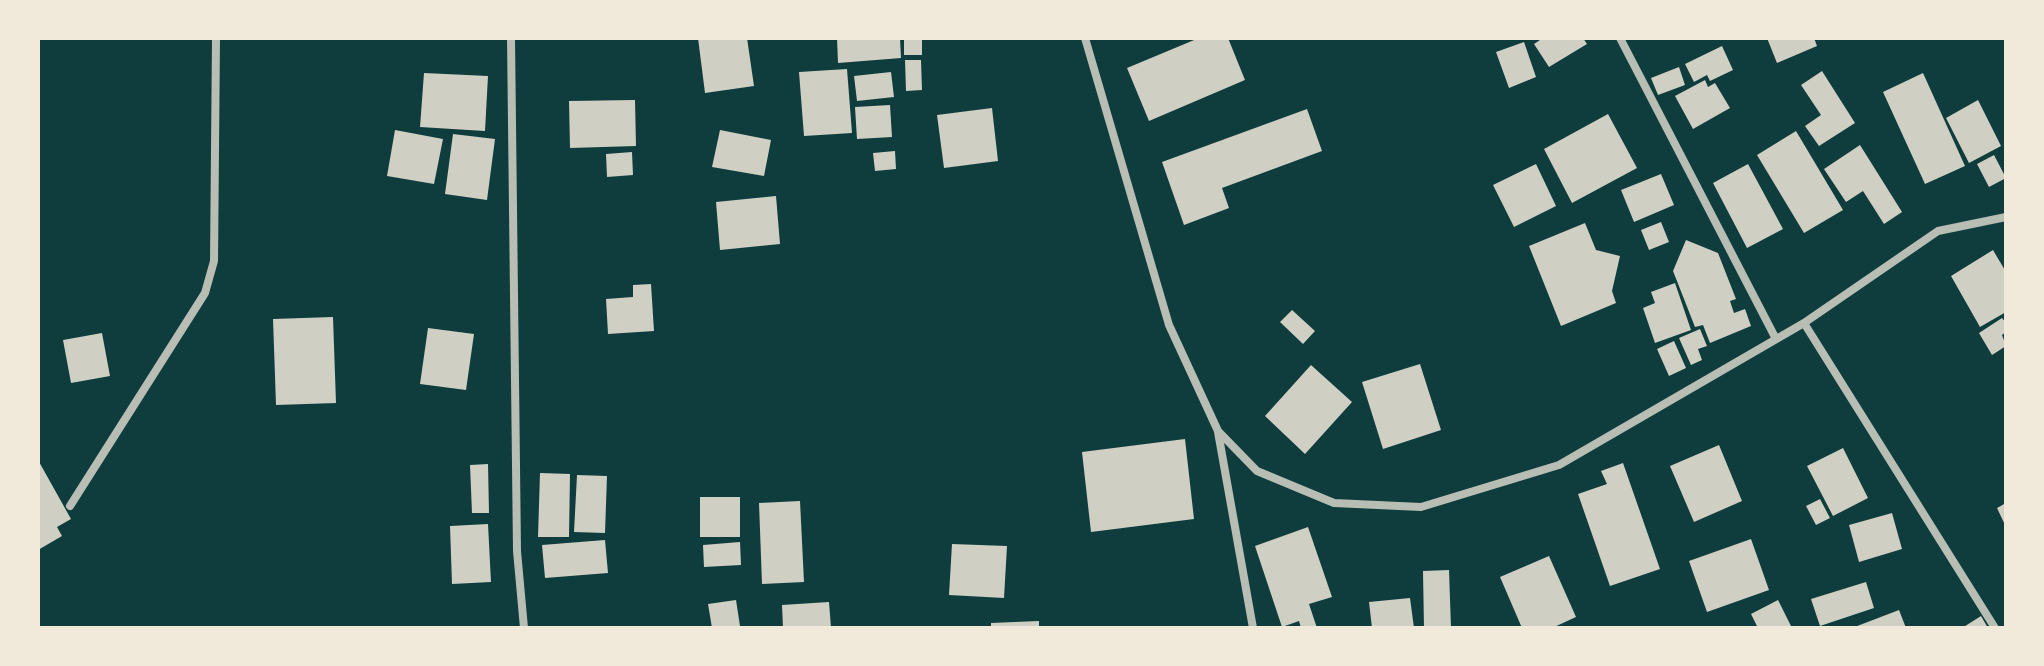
<!DOCTYPE html>
<html>
<head>
<meta charset="utf-8">
<style>
	body { margin:0 }
	#map { position:relative; width:2044px; height:666px; overflow:hidden; background:#0f3d3e; font-family:"PT Sans",sans-serif }
	canvas { display:block }
	.frame { position:absolute; inset:0; border:40px solid #f1e9da; pointer-events:none }
</style>
</head>
<body>
<div id="map">
<canvas width="2044" height="666"></canvas>
<div class="frame"></div>
</div>
<script>
const ctx = document.querySelector('canvas').getContext('2d');
ctx.lineJoin = 'round';
function fillPath(path, color) { ctx.fillStyle = color; ctx.fill(path, 'evenodd'); }
const shape = rows => new Path2D(rows.map(r => 'M' + r).join(''));
function trace(path, color, width, dash) { ctx.strokeStyle = color; ctx.lineWidth = width; ctx.lineCap = dash ? 'butt' : 'round'; ctx.setLineDash(dash || []); ctx.stroke(path); }
fillPath(shape([
	[698,38,747,38,754,86,705,93],
	[837,38,900,38,901,58,838,63],
	[904,38,922,38,922,55,904,55],
	[1199,38,1228,38,1245,80,1149,121,1127,68],
	[1543,38,1583,38,1587,44,1549,67,1534,44],
	[1767,38,1814,38,1817,46,1777,63],
	[1524,42,1536,77,1509,88,1496,52],
	[1722,46,1733,70,1710,81,1707,75,1694,82,1685,64],
	[905,60,921,60,922,90,906,91],
	[1679,67,1685,85,1658,95,1651,78],
	[847,69,852,133,804,136,799,72],
	[1822,71,1855,123,1819,146,1805,126,1821,115,1801,85],
	[891,72,894,97,857,101,854,76],
	[424,73,488,76,485,131,420,127],
	[1923,73,1965,166,1925,184,1883,92],
	[1705,80,1708,87,1715,83,1730,108,1693,129,1675,96],
	[635,100,636,146,570,148,569,101],
	[1978,100,2001,146,1969,163,1946,118],
	[890,105,892,137,857,139,855,107],
	[992,108,998,161,944,168,937,115],
	[1307,109,1322,151,1222,188,1229,208,1184,225,1162,162],
	[1608,114,1637,168,1572,203,1544,149],
	[395,130,443,139,434,184,387,176],
	[720,130,771,140,764,176,712,167],
	[1796,131,1843,210,1804,233,1757,155],
	[453,134,495,139,487,200,445,194],
	[1860,145,1902,212,1884,224,1863,191,1846,202,1824,169],
	[895,151,896,169,875,171,873,153],
	[632,152,633,175,607,177,606,154],
	[1994,155,2006,178,1989,187,1977,164],
	[1536,164,1556,206,1514,227,1493,185],
	[1748,164,1783,229,1747,248,1713,183],
	[1661,174,1674,205,1634,222,1621,190],
	[776,196,780,244,720,250,716,202],
	[1661,222,1669,242,1649,250,1641,230],
	[1585,223,1596,250,1620,256,1612,291,1616,303,1561,326,1529,246],
	[1686,240,1718,253,1736,299,1730,301,1734,313,1745,309,1751,326,1710,343,1703,325,1695,327,1673,271],
	[1993,250,2006,272,2006,312,1980,327,1951,276],
	[1675,283,1691,330,1655,343,1643,308,1655,303,1651,292],
	[651,284,654,331,608,334,606,299,633,297,633,285],
	[1292,310,1315,331,1303,344,1280,322],
	[333,317,336,403,276,405,273,319],
	[2002,318,2006,323,2006,332,2002,335,2006,346,1992,355,1979,333],
	[428,328,474,334,466,390,420,384],
	[1700,329,1707,346,1698,349,1702,360,1691,365,1679,338],
	[102,333,110,376,71,383,63,340],
	[1674,341,1686,368,1669,376,1657,349],
	[1420,364,1441,430,1383,449,1362,382],
	[1311,365,1352,402,1305,454,1265,416],
	[1185,439,1194,519,1091,532,1082,452],
	[1719,445,1742,501,1694,522,1670,466],
	[1843,448,1868,498,1833,516,1807,466],
	[38,460,71,519,57,527,62,536,38,550],
	[1623,463,1660,569,1610,586,1578,494,1607,484,1601,471],
	[488,464,489,513,472,513,470,465],
	[540,473,570,474,569,537,538,537],
	[577,475,607,476,605,533,574,532],
	[700,497,740,497,740,537,700,537],
	[1820,499,1830,518,1816,525,1806,506],
	[800,501,804,582,762,584,759,503],
	[2006,503,2006,527,1997,508],
	[1892,513,1902,549,1859,562,1849,525],
	[488,524,491,582,452,584,450,526],
	[1308,527,1332,597,1309,604,1317,628,1301,628,1299,621,1282,627,1255,546],
	[1751,539,1769,590,1707,612,1689,561],
	[605,540,608,573,545,578,542,545],
	[740,542,741,565,704,567,703,545],
	[952,544,1007,546,1004,598,949,595],
	[1549,556,1576,617,1552,628,1522,628,1500,577],
	[1449,570,1451,628,1424,628,1423,571],
	[1866,582,1874,608,1820,626,1811,599],
	[1410,598,1414,628,1372,628,1369,602],
	[736,600,740,626,712,628,708,604],
	[1778,600,1792,628,1758,628,1751,614],
	[829,602,831,628,783,628,782,605],
	[1899,610,1906,628,1852,628],
	[1981,616,1988,628,1962,628],
	[1039,621,1039,628,991,628,991,623]
]), '#cfcfc3');
trace(shape([
	[511,38,517,551,524,628],
	[1085,38,1169,325,1218,431,1257,471,1334,503,1421,507,1559,465,1804,323,1938,231,2006,217],
	[1620,38,1776,339],
	[1804,323,1995,628],
	[1218,432,1253,628],
	[70,506,205,293,214,261,216,38]
]), '#b8beb3', 8);
</script>
</body>
</html>
